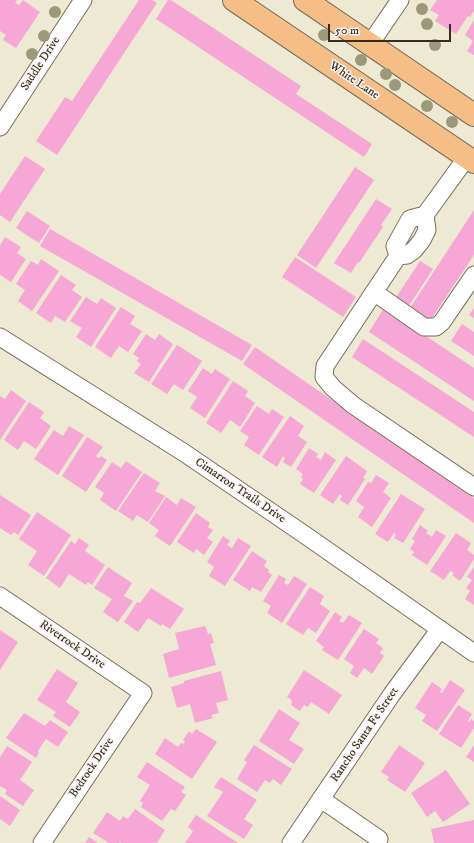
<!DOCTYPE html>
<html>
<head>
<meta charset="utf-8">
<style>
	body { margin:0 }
	#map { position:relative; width:474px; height:843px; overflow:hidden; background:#ede9d2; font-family:"IM FELL DW Pica",serif }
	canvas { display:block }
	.scale { position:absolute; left:328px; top:24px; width:123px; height:18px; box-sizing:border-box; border:2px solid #3b2a1e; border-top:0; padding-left:5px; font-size:12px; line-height:14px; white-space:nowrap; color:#3b2a1e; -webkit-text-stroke:3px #f6f6f2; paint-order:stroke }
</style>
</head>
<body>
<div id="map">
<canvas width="474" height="843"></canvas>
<div class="scale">50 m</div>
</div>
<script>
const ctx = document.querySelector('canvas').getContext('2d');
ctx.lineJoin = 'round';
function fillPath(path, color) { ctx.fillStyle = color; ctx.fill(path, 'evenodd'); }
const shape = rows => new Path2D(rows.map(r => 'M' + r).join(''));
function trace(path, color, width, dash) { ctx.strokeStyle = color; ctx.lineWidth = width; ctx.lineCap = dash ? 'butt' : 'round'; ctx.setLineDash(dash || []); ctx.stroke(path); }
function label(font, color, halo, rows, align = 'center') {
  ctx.font = font + ' "IM FELL DW Pica",serif'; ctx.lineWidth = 3; ctx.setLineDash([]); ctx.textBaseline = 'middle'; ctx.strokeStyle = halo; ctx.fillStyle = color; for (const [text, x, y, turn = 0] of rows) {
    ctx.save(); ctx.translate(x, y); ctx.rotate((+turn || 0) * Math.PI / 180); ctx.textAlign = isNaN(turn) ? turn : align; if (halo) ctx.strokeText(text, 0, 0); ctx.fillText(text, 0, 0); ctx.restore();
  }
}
fillPath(shape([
	[0,0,17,0,15,3,19,5,23,0,40,12,16,48,3,40,6,35,0,31],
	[139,0,152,0,157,3,57,155,36,141,65,97,72,101],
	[168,0,171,0,301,86,296,94,372,144,364,157,156,19],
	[437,0,474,0,474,11,470,17,468,16,456,34,435,21,439,15,430,10],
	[474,20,474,55,467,51,473,41,465,35],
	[25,156,45,169,10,222,0,215,0,194],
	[355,167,374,180,316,268,297,255],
	[376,199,392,209,381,225,383,227,359,263,358,262,351,273,334,263],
	[474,210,474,255,430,321,410,308],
	[27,211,50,226,39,243,16,228],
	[50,229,252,345,242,361,40,246],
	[5,237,21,247,17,253,26,259,11,282,0,275,0,245],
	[295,257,356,297,343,317,282,277],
	[41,259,59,271,32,311,18,301,25,290,16,284,31,261,38,265],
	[420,261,433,269,408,307,395,299],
	[61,275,76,285,72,290,82,297,65,322,55,316,51,323,36,313],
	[86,297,97,304,101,298,116,308,91,347,76,337,82,328,70,321],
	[121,307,135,316,130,324,142,331,128,352,119,346,111,358,95,347],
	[384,308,474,368,474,401,369,332],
	[474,308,474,318,469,315],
	[462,324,474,332,474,356,451,341],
	[146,334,155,340,159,334,173,344,149,382,134,373,141,364,137,361,139,358,133,354],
	[363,339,474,412,474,437,352,357],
	[177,345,202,361,183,390,174,384,167,394,151,384],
	[255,347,474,498,474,523,243,364],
	[203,368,212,374,215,369,230,379,205,418,190,408,197,397,188,391],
	[233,381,248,391,245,396,255,403,240,427,230,420,221,433,206,423],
	[11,390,26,401,0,440,0,396,5,399],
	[29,402,44,412,40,418,51,426,36,449,24,441,18,450,4,440],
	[257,406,269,414,272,409,284,417,259,455,244,445,249,437,240,431],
	[290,416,304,426,298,436,307,442,291,467,283,462,285,458,283,456,277,467,262,457],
	[69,426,84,435,58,475,34,459,54,430,63,436],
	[87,437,103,447,96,456,99,458,101,456,107,460,86,492,62,476],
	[309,448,318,454,316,457,321,460,325,452,336,460,314,493,300,484,303,479,301,477,303,474,296,469],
	[346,456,367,471,363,478,365,479,348,505,340,500,342,496,340,494,333,504,320,495],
	[126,461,142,472,116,511,100,500,104,493,95,487,112,462,121,468],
	[144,473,160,483,155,491,165,496,148,522,137,515,133,521,118,511],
	[376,475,389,483,383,492,391,498,372,527,358,517,364,507,356,501,368,482,371,483],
	[401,494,425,509,403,543,394,538,396,534,394,533,388,542,375,534],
	[0,495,31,515,18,535,14,532,11,535,0,528],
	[166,497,177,505,181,498,196,507,170,546,155,536,159,530,149,523],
	[37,512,71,535,44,576,28,565,37,551,19,539],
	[196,513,210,523,208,527,213,530,207,538,213,542,204,555,196,549,194,553,177,542],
	[420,525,428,531,426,533,432,537,436,530,446,536,427,565,412,555,414,552,410,549,415,541,412,539],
	[456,533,471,543,467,550,474,555,474,559,460,581,452,575,454,573,450,571,444,580,430,571],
	[223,536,230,541,227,545,232,548,238,538,251,546,225,586,209,576,214,567,207,562],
	[79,538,89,545,85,551,105,565,92,585,88,582,86,585,69,574,60,588,46,578,71,541,75,544],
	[252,551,267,561,264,566,269,570,268,572,272,575,261,592,252,587,250,591,233,580],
	[108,567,132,583,124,596,133,601,118,622,103,612,112,599,94,588],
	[474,567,474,605,465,599,470,591,466,588,472,580,467,577],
	[279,575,286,579,284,583,288,585,294,576,307,584,282,623,267,613,271,606,263,601],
	[310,587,324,596,320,604,330,611,316,633,308,628,303,635,286,624],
	[151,588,184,609,170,629,162,624,161,626,148,618,138,632,124,622,137,602,140,603],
	[335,612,342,617,339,621,343,623,349,615,362,623,338,660,322,650,324,647,316,641],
	[205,626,208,634,211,633,214,643,210,644,216,665,169,678,163,654,179,649,175,633],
	[364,629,379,639,376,643,383,648,380,653,384,656,372,674,364,668,357,678,350,673,354,666,344,659],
	[0,630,18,642,0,670],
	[57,669,78,683,66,702,80,712,70,727,53,716,56,712,37,700],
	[304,670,342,695,329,714,311,702,308,707,304,705,300,711,291,705,292,702,291,701,292,700,287,697],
	[221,671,228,700,216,703,219,713,211,715,213,718,195,723,190,704,177,708,171,687,184,683,184,681],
	[450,680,465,690,437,731,422,721,426,715,415,708,432,682,442,689,440,692,442,693],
	[458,705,472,714,468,721,469,722,471,719,474,721,474,728,461,748,439,734],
	[279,709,300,723,289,740,304,749,294,764,259,741],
	[24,713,45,726,50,720,68,732,58,747,46,739,38,751,39,752,36,758,6,738],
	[196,729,217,742,192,779,155,754,165,738,178,747,181,743,183,744,185,741,183,740,189,731,192,734],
	[254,745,292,769,281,785,273,779,270,783,265,780,257,792,237,779,247,762,244,760],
	[399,745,425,763,405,792,387,780,389,777,381,772],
	[474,745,474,762,466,757],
	[7,746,32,762,20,780,34,790,23,806,5,794,7,790,0,786,0,757],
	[147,762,185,787,181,792,186,795,175,811,171,809,162,821,141,807,143,803,140,801,150,785,137,777],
	[446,770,470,804,443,822,435,811,427,817,411,793],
	[221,777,257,800,244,819,253,825,244,839,207,816,223,792,214,787],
	[0,796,20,810,10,826,0,819],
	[135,809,165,830,157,843,122,843,120,842,119,843,109,843,93,833,107,812,120,821,123,816,128,819],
	[196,815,238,843,185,843,193,831,188,827],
	[474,820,474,843,434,843,431,829],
	[89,837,98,843,85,843]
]), '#f7a7d5');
const minor = shape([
	[370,44,400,0],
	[0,127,83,0],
	[425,215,410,219,395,246,398,256,407,255,414,250,422,240,427,230,425,215,467,157],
	[398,256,325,366,324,377,333,388,353,405,474,487],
	[374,292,424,327,436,327,442,322,474,275],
	[0,337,183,452,308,537,474,653],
	[0,596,143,693,42,843],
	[321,799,379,839],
	[291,843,392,694,440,629]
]);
const major = shape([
	[234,0,474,162],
	[305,0,474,115]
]);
trace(minor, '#796d5d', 19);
trace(major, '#796d5d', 24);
trace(minor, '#fff', 17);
trace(major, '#f6be87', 22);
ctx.fillStyle = '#9c997b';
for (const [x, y] of [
	[422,9],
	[55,12],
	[427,24],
	[324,35],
	[44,36],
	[435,45],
	[32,54],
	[361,60],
	[386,74],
	[395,85],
	[427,106],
	[452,122]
]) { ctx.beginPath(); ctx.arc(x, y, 6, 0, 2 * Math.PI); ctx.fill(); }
label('12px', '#3b2a1e', '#f6f6f2', [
	["Saddle Drive",41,64,-57],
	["White Lane",354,81,34],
	["Cimarron Trails Drive",240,491,34],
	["Riverrock Drive",72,645,34],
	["Rancho Santa Fe Street",365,735,-56],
	["Bedrock Drive",92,768,-56]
]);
</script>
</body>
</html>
